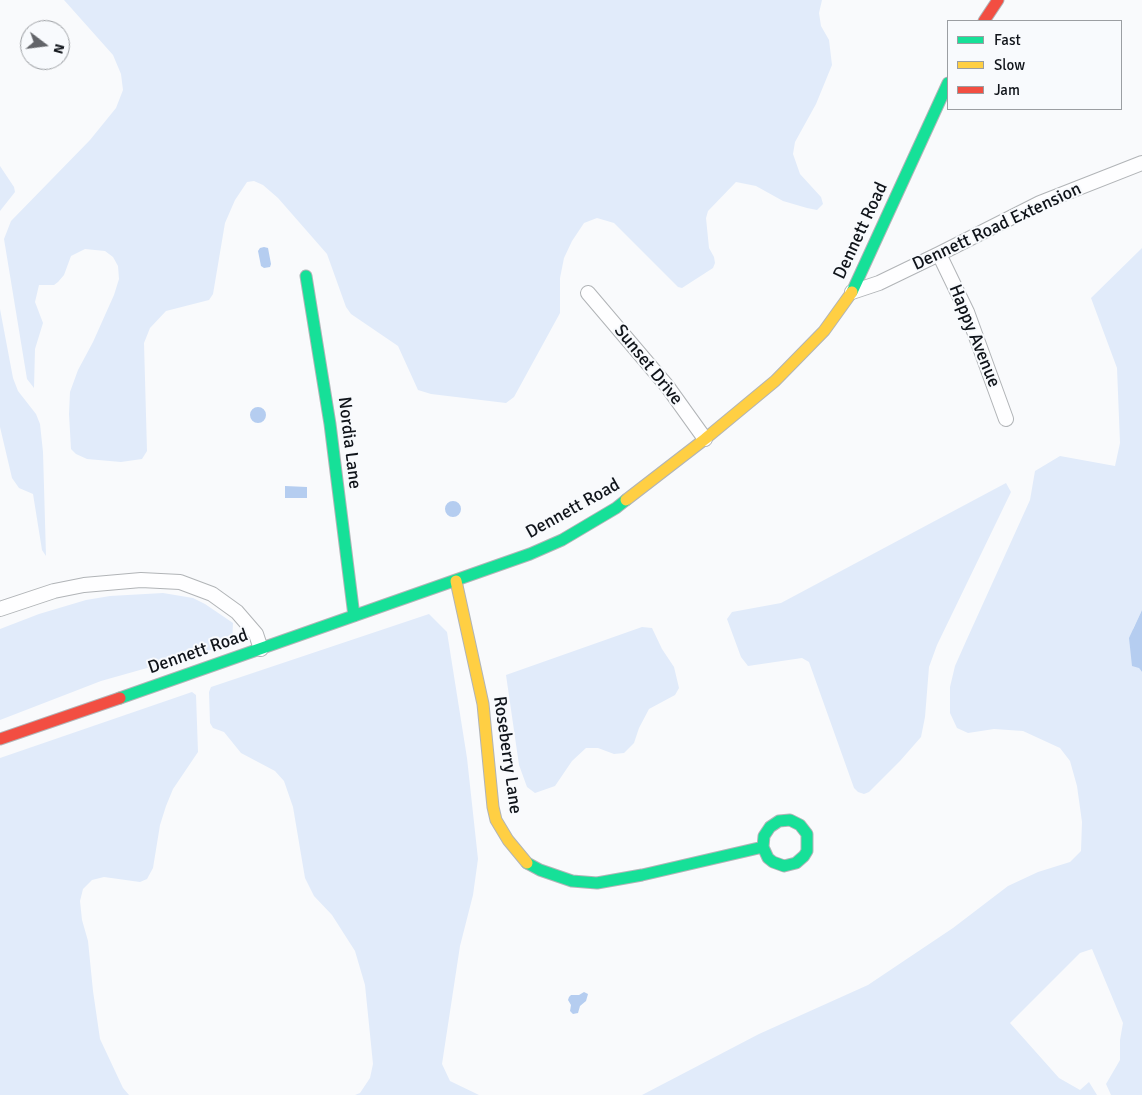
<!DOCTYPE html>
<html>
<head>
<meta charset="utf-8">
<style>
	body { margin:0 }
	#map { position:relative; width:1142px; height:1095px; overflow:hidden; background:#f9fafc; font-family:Signika,sans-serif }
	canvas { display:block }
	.legend { position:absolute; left:947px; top:20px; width:175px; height:90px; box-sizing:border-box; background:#f8fafd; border:1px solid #9b9ea2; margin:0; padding:6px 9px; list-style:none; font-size:15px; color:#10141a }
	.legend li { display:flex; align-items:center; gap:10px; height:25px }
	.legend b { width:25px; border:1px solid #9b9ea2 }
	.north { position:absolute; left:20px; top:20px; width:50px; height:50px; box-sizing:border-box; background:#f8fafd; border:1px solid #9b9ea2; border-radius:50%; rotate:105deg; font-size:14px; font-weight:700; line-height:20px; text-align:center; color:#10141a }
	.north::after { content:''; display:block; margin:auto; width:18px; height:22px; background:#626469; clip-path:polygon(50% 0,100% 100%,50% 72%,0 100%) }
</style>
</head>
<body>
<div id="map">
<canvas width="1142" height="1095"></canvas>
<ul class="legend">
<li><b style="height:6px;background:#16e098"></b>Fast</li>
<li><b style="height:6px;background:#ffcf43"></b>Slow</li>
<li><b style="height:6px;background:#f24e42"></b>Jam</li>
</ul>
<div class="north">N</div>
</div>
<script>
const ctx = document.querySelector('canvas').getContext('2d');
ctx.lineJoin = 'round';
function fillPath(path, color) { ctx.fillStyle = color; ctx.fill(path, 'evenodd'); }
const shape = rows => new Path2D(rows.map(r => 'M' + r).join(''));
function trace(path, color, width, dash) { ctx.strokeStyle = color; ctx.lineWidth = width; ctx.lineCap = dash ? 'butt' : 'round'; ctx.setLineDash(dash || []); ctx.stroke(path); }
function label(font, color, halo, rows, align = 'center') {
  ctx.font = font + ' Signika,sans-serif'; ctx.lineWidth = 4; ctx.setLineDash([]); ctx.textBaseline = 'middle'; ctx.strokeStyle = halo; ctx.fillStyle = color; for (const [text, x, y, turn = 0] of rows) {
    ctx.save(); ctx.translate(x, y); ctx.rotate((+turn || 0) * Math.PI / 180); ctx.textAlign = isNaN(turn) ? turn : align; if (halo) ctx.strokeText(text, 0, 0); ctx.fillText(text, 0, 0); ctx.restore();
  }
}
fillPath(shape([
	[64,0,822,0,819,13,821,26,829,40,832,65,816,104,795,142,793,154,800,174,821,197,823,204,817,210,807,208,783,201,756,186,736,182,708,211,706,218,709,248,714,257,715,263,713,268,682,288,678,287,614,223,597,218,584,223,572,241,564,258,560,278,560,313,514,397,506,403,431,394,418,390,398,346,351,314,346,307,327,254,278,198,263,185,254,181,247,182,235,200,225,223,213,294,209,300,166,311,150,328,144,343,147,451,142,459,121,462,87,459,76,454,71,449,69,414,70,392,78,370,93,342,114,295,119,279,118,266,113,257,105,251,85,249,71,256,64,275,58,282,54,285,39,285,35,302,43,323,35,349,34,388,27,379,4,239,11,221,90,140,116,108,123,90,121,74,113,55],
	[0,166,14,187,15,192,0,211],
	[1142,248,1142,610,1133,629,1139,668,1142,672,1142,1095,1111,1095,1106,1084,1120,1060,1120,1040,1123,1023,1092,949,1080,953,1010,1023,1059,1078,1080,1090,1089,1082,1097,1095,642,1095,759,1034,868,985,953,928,1008,886,1038,872,1070,862,1081,851,1082,822,1077,786,1070,761,1060,748,1023,731,994,729,968,733,957,728,950,713,950,687,955,666,967,639,1030,500,1035,471,1060,456,1115,466,1120,443,1117,368,1091,298],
	[0,309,13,378,18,391,36,414,40,424,43,452,46,556,42,550,33,494,19,488,12,478,0,427],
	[1006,483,1011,492,937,645,929,667,925,717,921,737,900,761,869,792,864,794,858,792,854,788,809,662,802,658,748,666,741,657,727,619,732,612,781,603],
	[163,593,193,598,205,604,233,623,232,644,101,681,0,720,0,629,39,614,86,600,110,596],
	[429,614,447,632,467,758,478,859,473,895,460,946,442,1064,450,1081,479,1095,355,1095,360,1093,370,1078,373,1064,365,985,355,951,332,915,314,896,305,878,293,807,284,781,275,771,241,753,224,732,213,728,210,723,209,692,211,687],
	[642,627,652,628,662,649,674,667,679,688,675,695,649,709,639,728,634,743,624,753,614,754,598,748,586,748,572,761,555,786,535,793,527,787,519,765,506,675],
	[192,692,196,695,198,752,173,789,166,806,160,825,153,868,147,879,140,882,104,877,92,880,83,889,80,901,82,920,88,941,93,991,100,1039,123,1088,129,1095,0,1095,0,758]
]), '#e1ebfa');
fillPath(shape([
	[264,247,268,248,271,264,270,267,264,268,261,266,258,251,260,248],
	'250 415a8 8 0 1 1 16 0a8 8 0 1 1-16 0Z',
	[285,486,307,487,307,498,285,498],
	'445 509a8 8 0 1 1 16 0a8 8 0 1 1-16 0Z',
	[1142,610,1142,672,1139,668,1132,666,1129,638],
	[584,992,588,994,586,1001,580,1006,578,1013,573,1014,570,1011,571,1005,568,1000,569,997,571,995,579,995]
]), '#b5cdf0');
const street = shape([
	[939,254,967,312,1006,419],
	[852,292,879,283,939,254,1040,203,1142,163],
	[588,293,667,386,705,439],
	[0,609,54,591,84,585,141,580,180,582,212,594,237,612,256,634,261,649]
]);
const fast = shape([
	[306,276,330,424,354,616],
	[852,292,948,83],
	[120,698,530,554,562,540,616,508,626,500],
	[527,863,540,870,572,881,597,883,642,875,763,847,768,858,773,862,784,866,796,863,804,856,807,851,807,834,800,825,790,820,779,821,770,827,764,836,763,847]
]);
const slow = shape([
	[626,500,705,439,775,381,824,331,852,292],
	[456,581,483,704,493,807,496,820,508,840,527,863]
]);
const jam = shape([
	[984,21,998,0],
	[0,739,120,698]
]);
trace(street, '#b1b4b7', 16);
trace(fast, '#b1b4b7', 13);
trace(slow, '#b1b4b7', 13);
trace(jam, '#b1b4b7', 13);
trace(street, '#fefeff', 14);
trace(fast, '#16e098', 11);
trace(slow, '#ffcf43', 11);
trace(jam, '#f24e42', 11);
label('18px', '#10141a', '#f8fafd', [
	["Dennett Road Extension",997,227,-25],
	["Dennett Road",861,231,-65],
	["Happy Avenue",974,336,68],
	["Sunset Drive",648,365,51],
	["Nordia Lane",349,443,83],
	["Dennett Road",573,509,-29],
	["Dennett Road",198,652,-19],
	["Roseberry Lane",507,755,82]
]);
</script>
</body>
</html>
